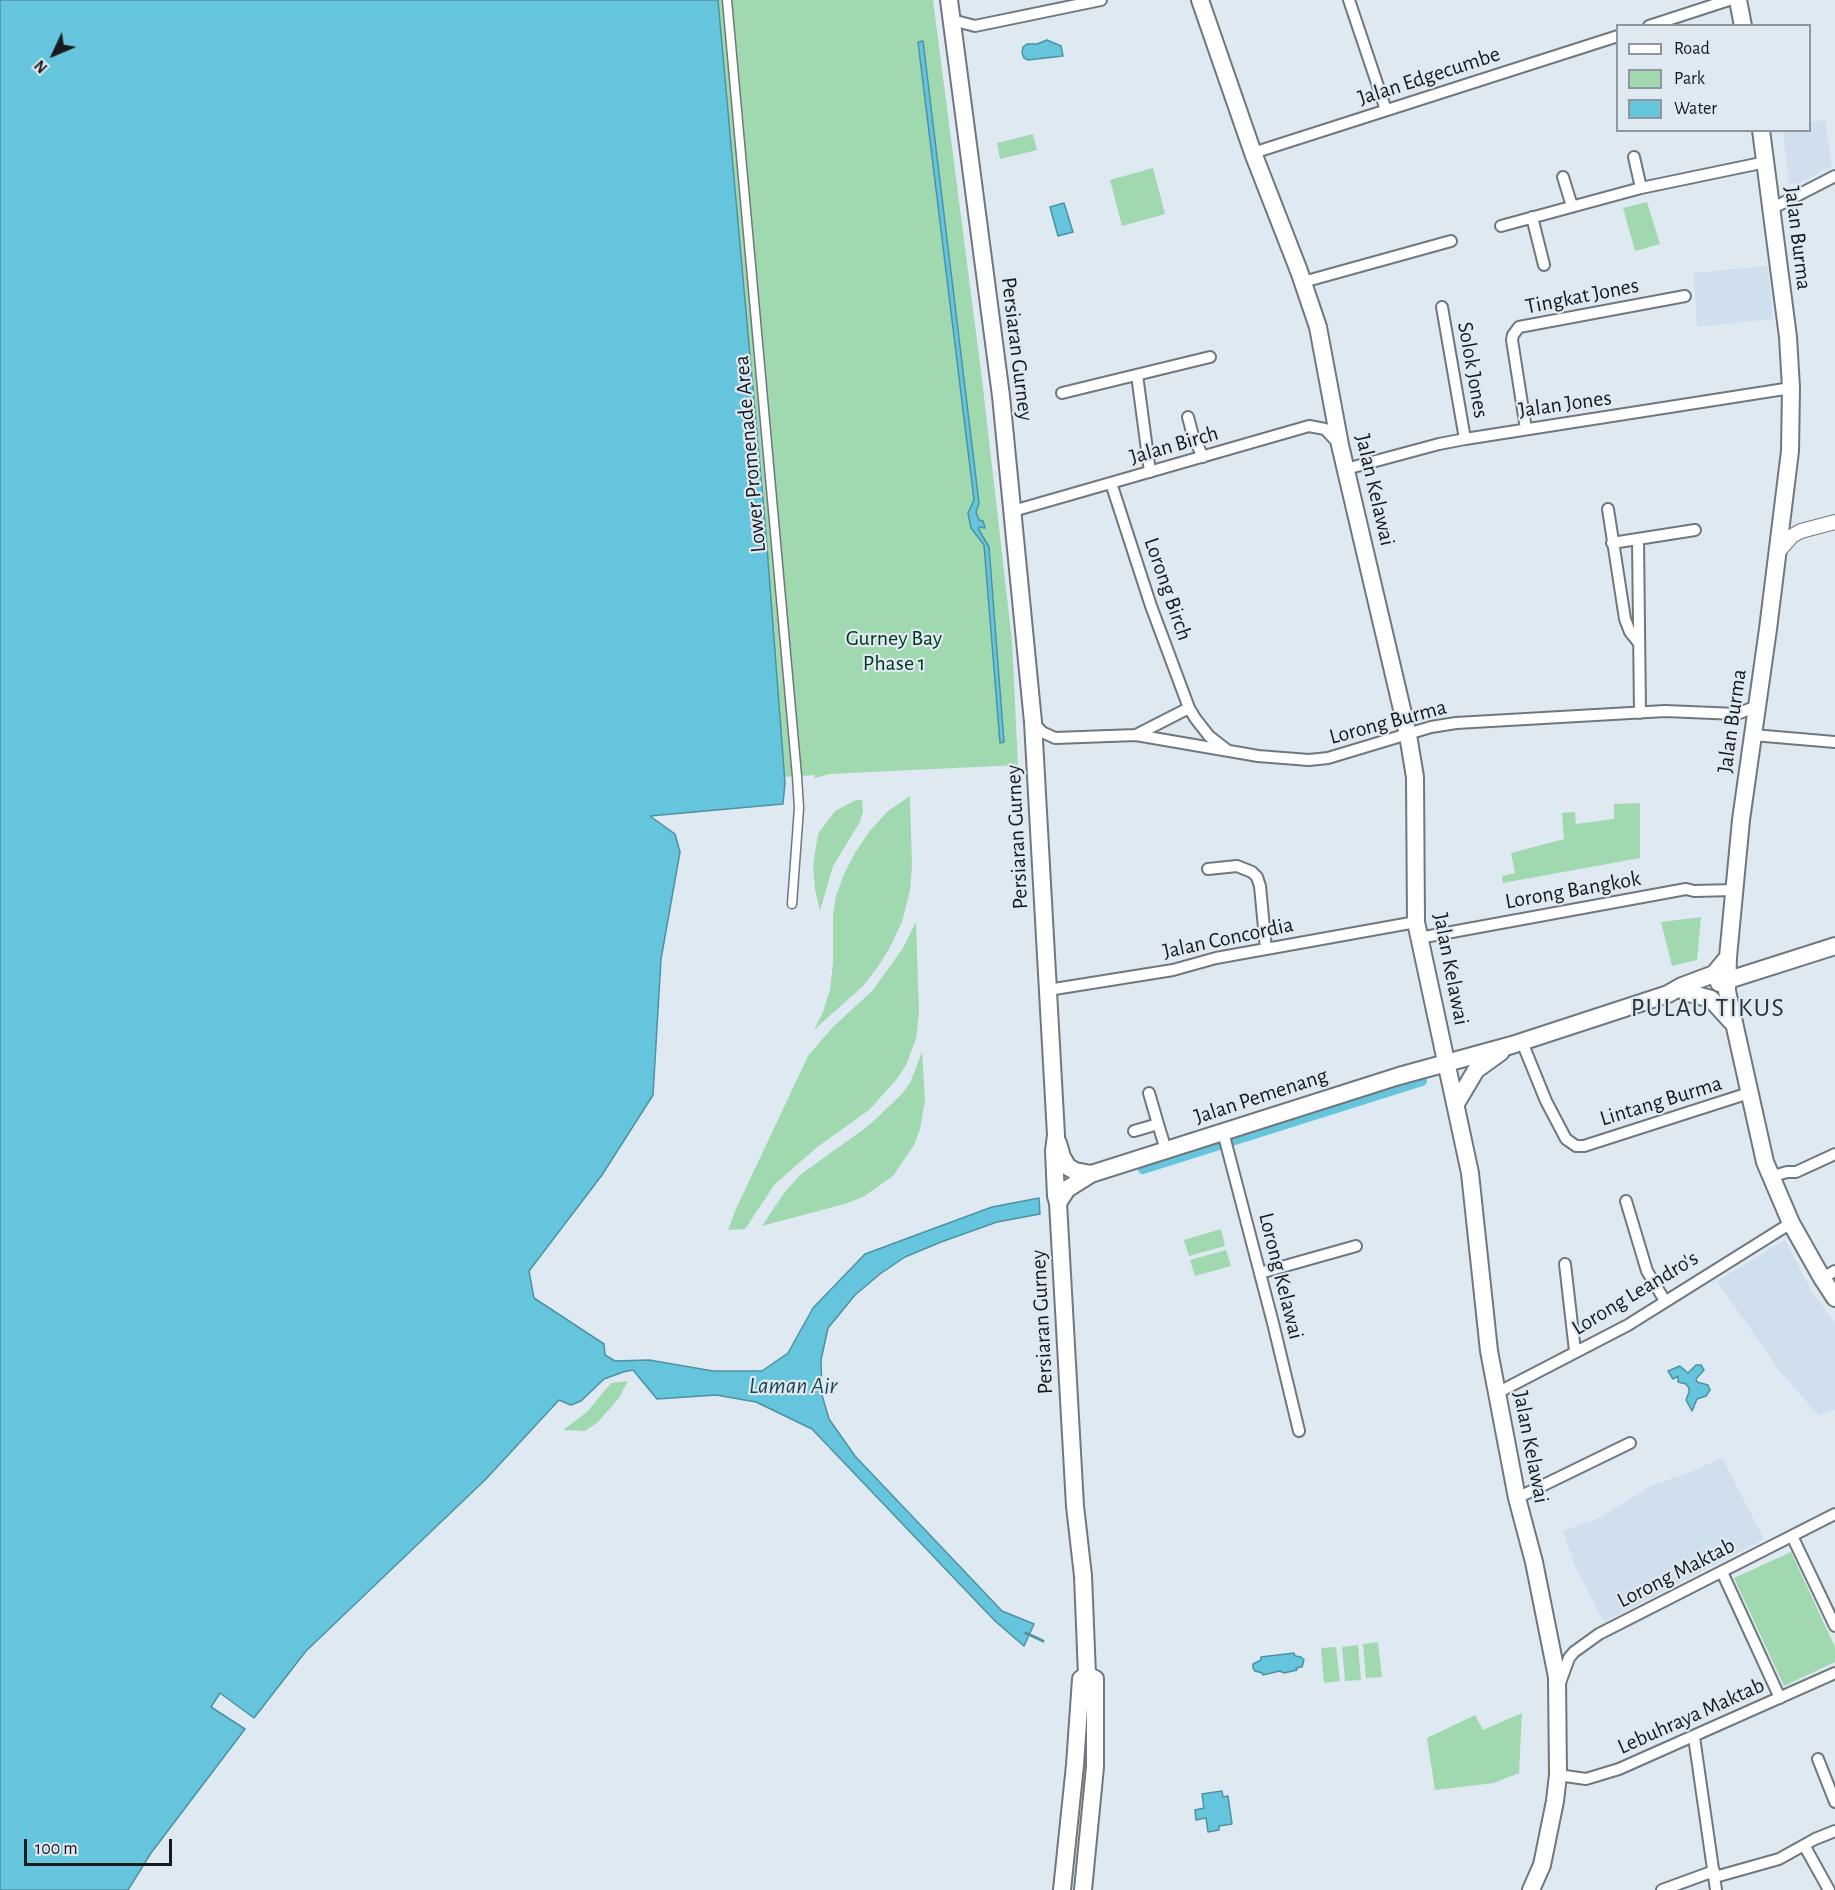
<!DOCTYPE html>
<html>
<head>
<meta charset="utf-8">
<style>
	body { margin:0 }
	#map { position:relative; width:1835px; height:1890px; overflow:hidden; background:#dfe9f2; font-family:"Alegreya Sans",sans-serif }
	canvas { display:block }
	.legend { position:absolute; left:1616px; top:24px; width:195px; height:108px; box-sizing:border-box; background:#dfe9f2; border:2px solid #8f969d; margin:0; padding:8px 10px; list-style:none; font-size:18px; color:#161a1d }
	.legend li { display:flex; align-items:center; gap:12px; height:30px }
	.legend b { width:30px; border:2px solid #8f969d }
	.north { position:absolute; left:24px; top:24px; width:60px; height:60px; -webkit-text-stroke:4px #dfe9f2; paint-order:stroke; rotate:226deg; font-size:16px; font-weight:700; line-height:24px; text-align:center; color:#161a1d }
	.north::after { content:''; display:block; margin:auto; width:21px; height:27px; background:#161a1d; clip-path:polygon(50% 0,100% 100%,50% 72%,0 100%) }
	.scale { position:absolute; left:24px; top:1839px; width:148px; height:27px; box-sizing:border-box; border:3px solid #161a1d; border-top:0; padding-left:8px; font-size:18px; line-height:21px; white-space:nowrap; color:#161a1d; -webkit-text-stroke:4px #dfe9f2; paint-order:stroke }
</style>
</head>
<body>
<div id="map">
<canvas width="1835" height="1890"></canvas>
<ul class="legend">
<li><b style="height:8px;background:#fff"></b>Road</li>
<li><b style="height:16px;background:#a0d9b0"></b>Park</li>
<li><b style="height:16px;background:#64c5dc"></b>Water</li>
</ul>
<div class="north">N</div>
<div class="scale">100 m</div>
</div>
<script>
const ctx = document.querySelector('canvas').getContext('2d');
ctx.lineJoin = 'round';
function fillPath(path, color) { ctx.fillStyle = color; ctx.fill(path, 'evenodd'); }
const shape = rows => new Path2D(rows.map(r => 'M' + r).join(''));
function trace(path, color, width, dash) { ctx.strokeStyle = color; ctx.lineWidth = width; ctx.lineCap = dash ? 'butt' : 'round'; ctx.setLineDash(dash || []); ctx.stroke(path); }
function label(font, color, halo, rows, align = 'center') {
  ctx.font = font + ' "Alegreya Sans",sans-serif'; ctx.lineWidth = 4.5; ctx.setLineDash([]); ctx.textBaseline = 'middle'; ctx.strokeStyle = halo; ctx.fillStyle = color; for (const [text, x, y, turn = 0] of rows) {
    ctx.save(); ctx.translate(x, y); ctx.rotate((+turn || 0) * Math.PI / 180); ctx.textAlign = isNaN(turn) ? turn : align; if (halo) ctx.strokeText(text, 0, 0); ctx.fillText(text, 0, 0); ctx.restore();
  }
}
fillPath(shape([
	[1825,120,1832,166,1799,183,1789,184,1783,131,1810,130,1810,122],
	[1768,266,1773,319,1697,327,1694,273],
	[1785,1240,1811,1290,1835,1323,1835,1410,1819,1416,1782,1374,1717,1281],
	[1722,1458,1764,1539,1604,1622,1575,1566,1563,1531,1599,1518,1651,1486,1686,1474]
]), '#cfdfed');
fillPath(shape([
	[718,0,933,0,982,379,1012,641,1018,765,829,774,815,778,814,775,784,777,766,534],
	[1033,134,1037,150,1000,159,997,143],
	[1153,168,1165,214,1122,226,1110,180],
	[1647,202,1660,244,1635,251,1623,208],
	[910,796,912,866,910,890,902,922,889,949,877,968,863,986,814,1030,823,1012,830,990,833,963,833,915,836,896,844,874,856,851,869,832,887,812],
	[856,800,862,800,863,811,860,822,833,866,820,911,815,889,813,866,818,834,835,811],
	[1640,803,1640,858,1503,883,1502,876,1515,873,1511,853,1564,839,1562,813,1575,812,1576,824,1614,819,1614,804],
	[1701,917,1697,960,1672,966,1661,922],
	[916,922,919,1013,916,1039,906,1065,897,1079,869,1110,816,1148,775,1184,745,1229,728,1230,735,1211,808,1056,832,1028,873,990,903,948],
	[922,1052,925,1099,920,1129,914,1145,893,1176,863,1197,848,1203,762,1226,784,1193,800,1175,868,1126,900,1096,910,1083],
	[1221,1229,1225,1246,1189,1256,1184,1240],
	[1226,1250,1231,1266,1195,1276,1190,1260],
	[628,1381,619,1398,598,1422,585,1431,563,1430,587,1412,611,1383],
	[1791,1552,1835,1647,1835,1662,1784,1686,1734,1578],
	[1378,1642,1382,1677,1366,1678,1363,1644],
	[1358,1645,1361,1680,1345,1681,1342,1647],
	[1336,1647,1340,1681,1324,1683,1321,1648],
	[1522,1713,1519,1773,1494,1783,1435,1790,1427,1738,1475,1715,1483,1730]
]), '#a0d9b0');
const water = shape([
	[0,0,718,0,766,534,785,783,783,804,650,816,675,834,680,852,661,959,653,1095,602,1175,529,1271,534,1298,604,1344,605,1355,615,1361,649,1360,713,1371,762,1371,788,1353,813,1308,865,1254,992,1207,1039,1198,1040,1214,997,1222,941,1242,905,1257,880,1274,855,1295,828,1328,821,1360,822,1395,829,1419,855,1456,1002,1611,1034,1624,1024,1646,995,1621,812,1429,756,1402,716,1395,657,1399,633,1370,623,1372,604,1379,581,1401,571,1405,559,1400,486,1479,306,1651,254,1718,220,1693,211,1707,245,1729,151,1853,128,1890,0,1890,0,0],
	[1047,40,1061,46,1063,56,1028,60,1024,58,1022,53,1023,47,1027,44,1037,44,1047,40],
	[923,41,979,503,976,512,979,520,983,521,985,528,979,527,979,530,989,547,1004,742,1000,743,984,545,971,528,968,513,974,500,918,42,923,41],
	[1064,203,1073,232,1058,236,1050,207,1064,203],
	[1696,1365,1701,1365,1704,1370,1696,1379,1697,1382,1708,1385,1710,1390,1706,1396,1697,1399,1692,1411,1686,1400,1689,1392,1689,1388,1686,1384,1678,1382,1678,1376,1673,1379,1668,1371,1680,1366,1688,1373,1696,1365],
	[1294,1653,1295,1656,1301,1657,1304,1660,1302,1667,1296,1668,1297,1670,1284,1673,1280,1671,1263,1675,1262,1673,1255,1671,1253,1668,1253,1664,1261,1660,1261,1657,1294,1653],
	[1222,1791,1223,1797,1228,1796,1232,1824,1219,1826,1219,1830,1208,1832,1206,1818,1196,1820,1195,1810,1204,1808,1202,1794,1222,1791]
]);
fillPath(water, '#64c5dc');
trace(water, '#4d92a3', 1.5);
trace(shape([
	[1026,1633,1043,1641]
]), '#4d92a3', 3);
trace(shape([
	[1143,1169,1422,1081]
]), '#64c5dc', 10);
const pedestrian = shape([
	[727,0,797,776,799,808,792,904]
]);
const minor = shape([
	[1349,0,1386,110],
	[952,20,975,26,1101,0],
	[1649,26,1729,0],
	[1253,153,1618,36],
	[1634,157,1641,188],
	[1563,177,1572,206],
	[1773,208,1835,176],
	[1532,217,1544,265],
	[1501,226,1641,188,1766,162],
	[1303,282,1451,241],
	[1442,307,1465,439],
	[1137,375,1150,472],
	[1062,393,1210,357],
	[1188,417,1193,436,1203,457],
	[1526,429,1512,340,1513,335,1519,327,1685,296],
	[1346,469,1439,444,1465,439,1791,388],
	[1111,483,1151,606,1189,708,1195,718,1209,736,1227,750],
	[1608,509,1625,619,1630,632,1638,642],
	[1013,511,1309,426,1325,429,1339,444],
	[1638,539,1640,713],
	[1612,543,1695,530],
	[1033,722,1042,732,1055,738,1136,735,1258,756,1309,760,1328,758,1431,727,1456,723,1665,711,1737,714,1757,706],
	[1136,735,1189,708],
	[1753,735,1835,742],
	[1208,869,1237,866,1252,872,1257,877,1260,886,1266,949],
	[1419,938,1686,889,1694,891,1734,890],
	[1048,990,1173,970,1216,958,1416,922],
	[1522,1042,1546,1101,1566,1139,1576,1146,1584,1146,1749,1093],
	[1149,1093,1158,1124],
	[1134,1131,1158,1124,1166,1150],
	[1223,1132,1273,1323,1299,1431],
	[1770,1177,1787,1172,1796,1172,1835,1154],
	[1626,1201,1647,1271,1665,1301],
	[1565,1264,1575,1351],
	[1260,1273,1356,1246],
	[1822,1278,1835,1271],
	[1497,1393,1628,1325,1791,1223],
	[1517,1498,1630,1443],
	[1792,1536,1835,1626],
	[1722,1572,1780,1698],
	[1560,1683,1569,1658,1574,1652,1599,1634,1835,1514],
	[1694,1737,1716,1890],
	[1818,1759,1835,1802],
	[1558,1775,1586,1779,1619,1769,1835,1673],
	[1804,1845,1829,1890],
	[1715,1877,1779,1859,1815,1839,1835,1831],
	[1662,1890,1714,1871]
]);
const tertiary = shape([
	[1778,552,1792,536,1801,531,1835,522]
]);
const secondary = shape([
	[949,0,1001,396,1033,722,1056,1135,1054,1151,1056,1196,1058,1203,1075,1506,1083,1576,1087,1675],
	[1200,0,1253,153,1299,271,1318,327,1340,445,1408,735,1415,777,1416,922,1470,1173,1489,1351,1517,1498,1534,1562,1557,1677,1558,1775,1555,1801,1542,1865,1531,1890],
	[1738,0,1743,26],
	[1761,130,1788,337,1791,388,1790,451,1768,629,1741,820,1728,957,1727,991,1765,1162,1791,1223,1822,1278,1835,1298],
	[1719,983,1835,946],
	[1685,992,1711,999,1731,1021],
	[1457,1102,1476,1070,1501,1052],
	[1058,1143,1062,1157,1068,1167,1075,1171,1091,1174],
	[1058,1203,1067,1189,1091,1174,1399,1076,1512,1045,1668,994,1682,986,1714,974,1728,957],
	[1062,1890,1075,1765,1081,1679,1087,1675],
	[1083,1890,1095,1767,1095,1679,1087,1675]
]);
trace(pedestrian, '#6f787f', 11);
trace(minor, '#6f787f', 14);
trace(tertiary, '#6f787f', 16);
trace(secondary, '#6f787f', 20);
trace(pedestrian, '#fff', 8);
trace(minor, '#fff', 10);
trace(tertiary, '#fff', 14);
trace(secondary, '#fff', 16);
label('22px', '#161a1d', '#dfe9f2', [
	["Jalan Edgecumbe",1429,76,-18],
	["Jalan Burma",1798,238,83],
	["Tingkat Jones",1582,296,-11],
	["Persiaran Gurney",1017,349,83],
	["Solok Jones",1473,370,80],
	["Jalan Jones",1565,404,-8],
	["Jalan Birch",1174,445,-16],
	["Lower Promenade Area",750,454,-95],
	["Jalan Kelawai",1375,490,77],
	["Lorong Birch",1168,589,71],
	["Jalan Burma",1732,721,-82],
	["Lorong Burma",1388,722,-15],
	["Persiaran Gurney",1017,837,-93],
	["Lorong Bangkok",1573,890,-10],
	["Jalan Concordia",1228,938,-12],
	["Jalan Kelawai",1451,969,79],
	["Jalan Pemenang",1261,1096,-18],
	["Lintang Burma",1661,1101,-17],
	["Lorong Kelawai",1281,1276,76],
	["Lorong Leandro's",1635,1293,-31],
	["Persiaran Gurney",1042,1322,-93],
	["Jalan Kelawai",1531,1447,79],
	["Lorong Maktab",1676,1573,-27],
	["Lebuhraya Maktab",1691,1716,-24]
]);
label('22px', '#00371a', '#dfe9f2', [
	["Gurney Bay",894,638],
	["Phase 1",894,663]
]);
label('italic 24px', '#1c4852', '#dfe9f2', [
	["Laman Air",793,1386]
]);
ctx.letterSpacing = '1.5px';
label('26px', '#2b3339', '#dfe9f2', [
	["PULAU TIKUS",1708,1008]
]);
ctx.letterSpacing = '0px';
</script>
</body>
</html>
